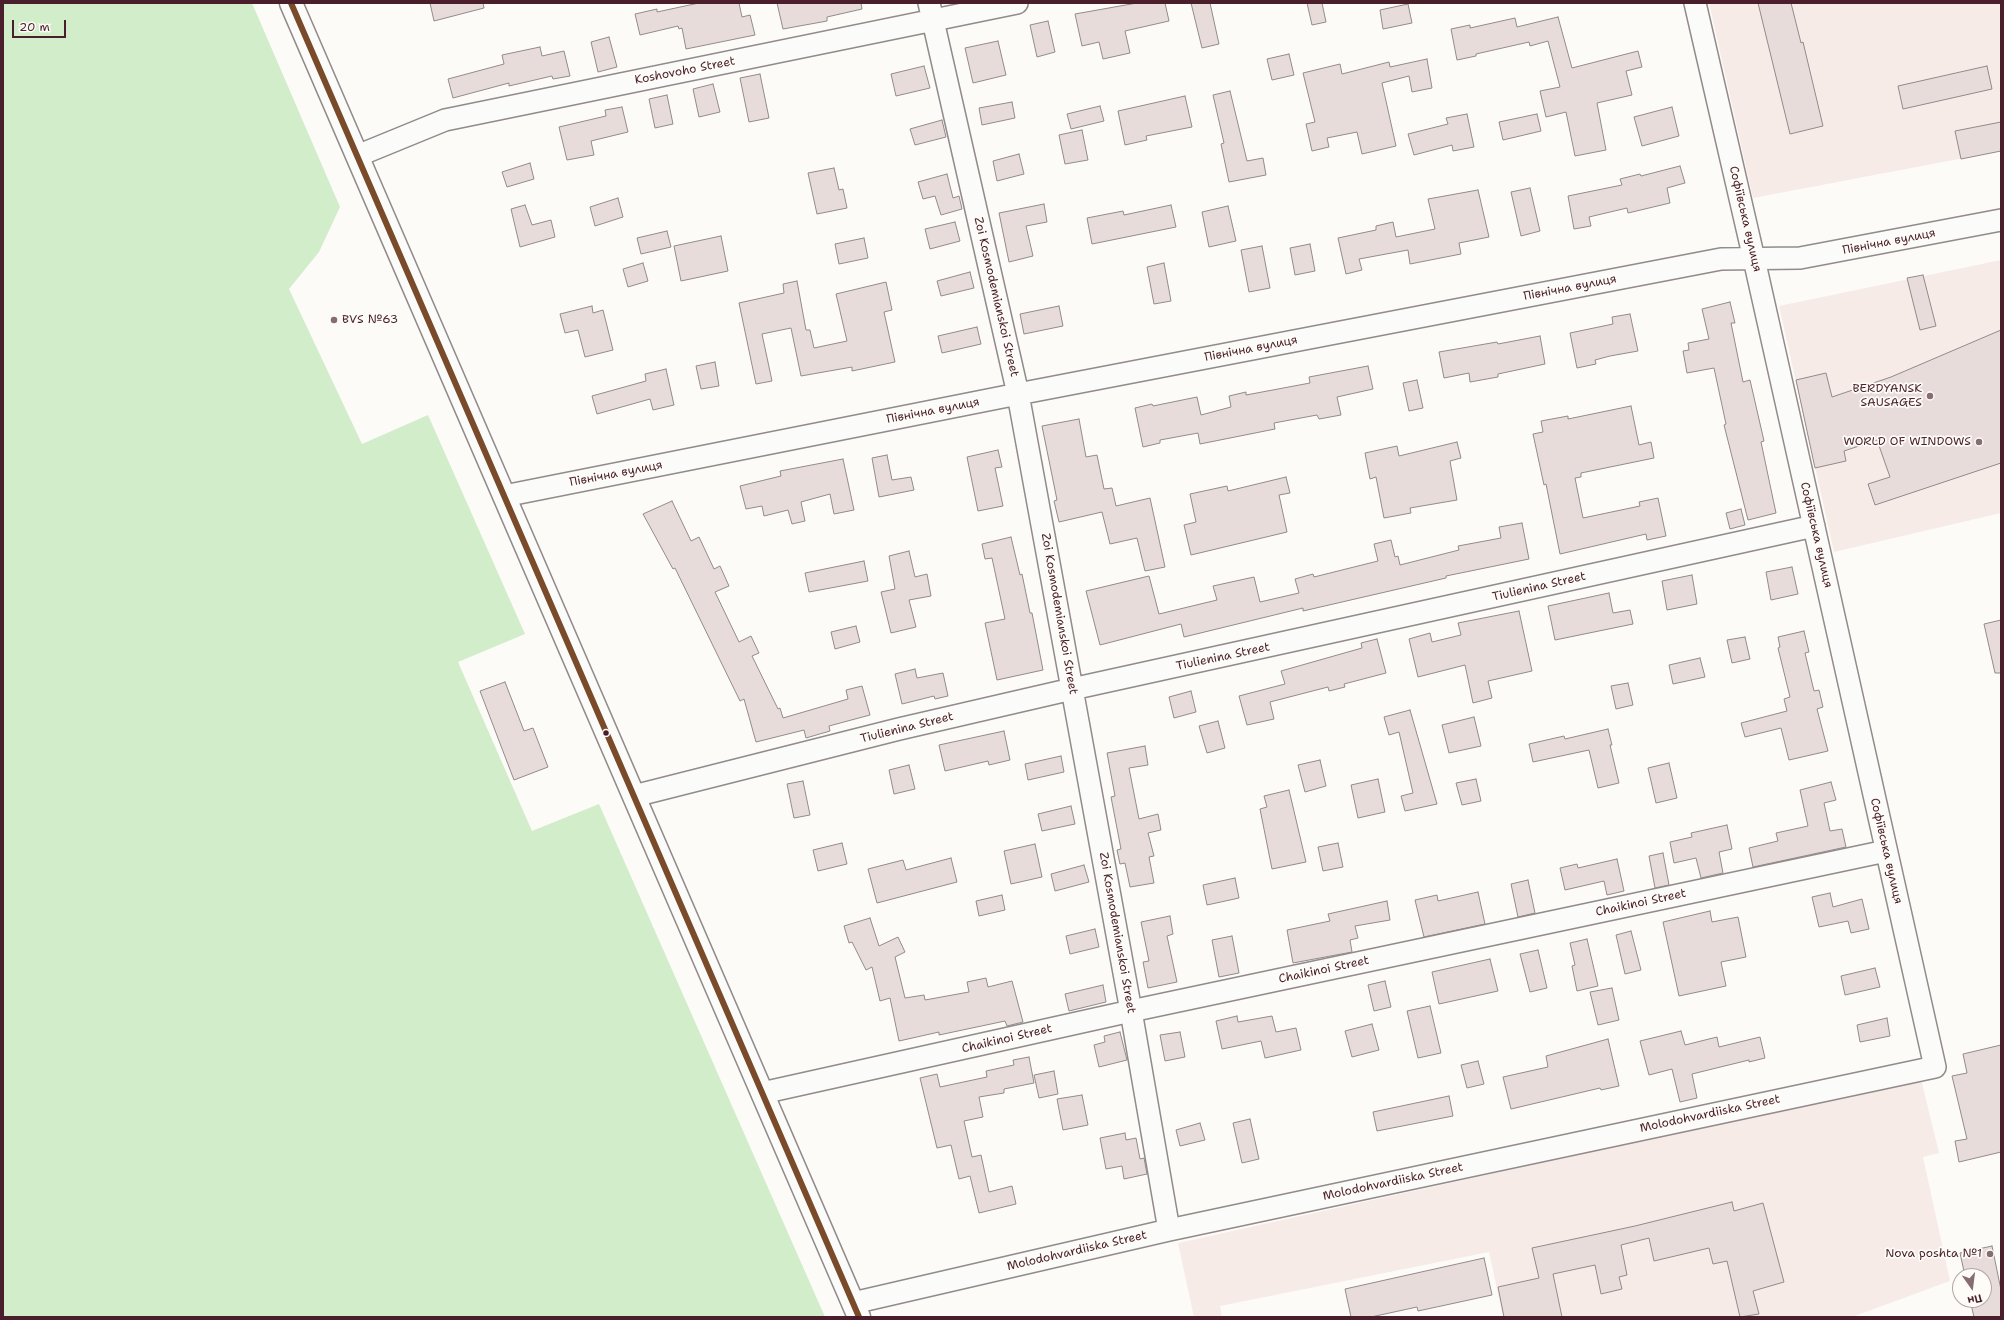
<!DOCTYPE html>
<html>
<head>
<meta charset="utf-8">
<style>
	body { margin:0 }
	#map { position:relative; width:2004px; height:1320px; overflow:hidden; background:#fcfbf8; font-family:"Shantell Sans",sans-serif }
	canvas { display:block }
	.frame { position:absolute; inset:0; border:4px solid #4a1f2b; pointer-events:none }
	.north { position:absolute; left:1952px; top:1268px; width:40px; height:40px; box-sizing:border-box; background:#fdfcf7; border:1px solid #b5a4a5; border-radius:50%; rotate:166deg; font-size:11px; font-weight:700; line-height:16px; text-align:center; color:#4a1f2b }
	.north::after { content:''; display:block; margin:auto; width:14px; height:18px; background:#886c73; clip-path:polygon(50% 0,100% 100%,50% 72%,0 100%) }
	.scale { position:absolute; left:12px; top:20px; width:54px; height:18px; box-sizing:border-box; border:2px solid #4a1f2b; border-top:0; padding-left:5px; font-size:12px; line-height:14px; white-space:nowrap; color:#4a1f2b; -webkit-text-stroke:3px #fdfcf7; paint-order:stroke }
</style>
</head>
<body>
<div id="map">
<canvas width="2004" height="1320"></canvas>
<div class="frame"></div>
<div class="north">Пн</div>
<div class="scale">20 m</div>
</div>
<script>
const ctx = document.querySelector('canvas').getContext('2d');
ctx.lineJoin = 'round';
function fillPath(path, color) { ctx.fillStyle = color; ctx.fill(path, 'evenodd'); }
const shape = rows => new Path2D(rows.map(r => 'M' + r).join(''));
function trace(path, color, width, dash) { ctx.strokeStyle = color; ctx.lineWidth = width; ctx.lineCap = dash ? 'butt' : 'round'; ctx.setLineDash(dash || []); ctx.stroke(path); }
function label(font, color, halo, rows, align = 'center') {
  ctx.font = font + ' "Shantell Sans",sans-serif'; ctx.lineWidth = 3.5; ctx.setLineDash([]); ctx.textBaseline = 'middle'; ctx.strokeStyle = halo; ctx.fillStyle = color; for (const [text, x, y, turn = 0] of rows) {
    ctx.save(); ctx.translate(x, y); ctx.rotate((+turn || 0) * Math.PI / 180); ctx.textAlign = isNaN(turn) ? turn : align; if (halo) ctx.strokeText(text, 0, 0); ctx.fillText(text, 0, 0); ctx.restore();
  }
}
fillPath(shape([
	[1709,3,2001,3,2001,151,1753,198],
	[2001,260,2001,513,1834,552,1779,306],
	[1921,1079,1939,1153,1923,1157,1950,1281,1852,1317,1503,1317,1489,1252,1220,1306,1222,1317,1194,1317,1178,1243]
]), '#f6ebe7');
fillPath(shape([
	[3,3,252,3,340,207,319,252,289,289,362,444,428,415,525,634,458,662,532,831,599,804,825,1317,3,1317]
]), '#d2edc9');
const building = shape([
	[430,3,483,3,484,8,434,21,430,3],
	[699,3,739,3,742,17,750,15,755,35,686,49,682,28,679,29,678,26,640,35,635,14,657,9,657,12,699,3],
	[777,3,861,3,862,9,827,17,827,21,783,29,777,3],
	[1137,3,1165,3,1169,21,1125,31,1130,53,1103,59,1099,42,1082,46,1075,14,1137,3],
	[1191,3,1210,3,1219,44,1202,48,1191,3],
	[1307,3,1322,3,1326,22,1312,25,1307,3],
	[1758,3,1791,3,1801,43,1803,42,1823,126,1790,134,1758,3],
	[1408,4,1412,23,1383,29,1380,10,1408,4],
	[1558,17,1572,68,1638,51,1642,67,1626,71,1632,95,1597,103,1606,150,1575,156,1566,112,1546,117,1540,91,1560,87,1548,41,1530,46,1529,42,1476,54,1476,56,1457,60,1451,29,1470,25,1470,28,1515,18,1517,27,1558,17],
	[1048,21,1055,52,1037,57,1030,25,1048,21],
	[609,37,617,67,598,72,591,42,609,37],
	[998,41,1006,75,973,83,965,48,998,41],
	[540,47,542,56,564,51,570,76,553,79,552,76,509,86,509,83,453,98,448,79,504,64,502,55,540,47],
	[1289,54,1294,75,1272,80,1267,59,1289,54],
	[1427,59,1432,88,1412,92,1409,76,1382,83,1396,146,1362,154,1357,132,1327,138,1329,147,1312,151,1306,124,1315,122,1303,73,1340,64,1342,74,1389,62,1390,67,1427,59],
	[924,66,930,88,896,96,891,74,924,66],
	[1987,66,1992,89,1903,109,1898,86,1987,66],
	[760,74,769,118,749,122,740,78,760,74],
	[713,84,720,112,699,117,693,89,713,84],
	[1230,91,1247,161,1263,158,1266,175,1229,182,1221,144,1224,143,1213,95,1230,91],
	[667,95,673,124,655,128,649,99,667,95],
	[1185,96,1192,127,1146,136,1147,140,1125,145,1118,111,1185,96],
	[1012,102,1015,118,982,125,979,108,1012,102],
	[1100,106,1104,121,1071,129,1067,114,1100,106],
	[622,107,628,132,591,141,594,155,567,160,559,127,606,116,605,110,622,107],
	[1672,107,1679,136,1642,146,1634,117,1672,107],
	[1467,114,1474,147,1453,151,1452,145,1414,155,1408,134,1448,124,1446,118,1467,114],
	[1537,114,1541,131,1503,140,1499,122,1537,114],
	[942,120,946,137,915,145,910,129,942,120],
	[2001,122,2001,151,1961,159,1955,131,2001,122],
	[1082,130,1088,160,1065,164,1059,135,1082,130],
	[1019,154,1024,174,997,181,993,161,1019,154],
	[530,163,534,179,507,187,502,172,530,163],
	[1680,166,1685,183,1667,188,1670,203,1628,213,1627,208,1589,217,1591,226,1574,229,1568,196,1622,185,1620,179,1640,174,1641,176,1680,166],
	[834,168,839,190,843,189,847,208,817,214,808,173,834,168],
	[947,174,953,198,959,196,962,209,941,215,935,196,923,199,918,182,947,174],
	[1530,188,1540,231,1521,236,1511,192,1530,188],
	[1478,190,1489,237,1459,243,1461,254,1410,264,1408,250,1359,259,1362,270,1346,274,1338,238,1376,230,1376,226,1393,222,1396,237,1435,229,1428,199,1478,190],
	[618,198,623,217,595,226,590,207,618,198],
	[1044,204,1047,222,1026,226,1033,256,1009,262,999,213,1044,204],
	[525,205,532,225,551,220,555,237,520,247,511,209,525,205],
	[1171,205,1176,227,1092,244,1087,218,1123,211,1124,215,1171,205],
	[1228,206,1236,241,1209,247,1202,212,1228,206],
	[955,222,960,241,930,249,925,229,955,222],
	[667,231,671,247,641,254,637,238,667,231],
	[721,236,728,271,681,281,674,246,721,236],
	[864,238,868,258,839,264,835,244,864,238],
	[1310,244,1315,271,1295,275,1290,248,1310,244],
	[1262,246,1270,288,1249,292,1241,250,1262,246],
	[643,263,648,281,628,287,623,269,643,263],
	[1164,263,1171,301,1154,304,1147,267,1164,263],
	[970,272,974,288,941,296,937,281,970,272],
	[1923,275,1936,326,1920,330,1907,278,1923,275],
	[797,281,806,330,810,330,814,348,847,341,836,294,886,282,892,310,884,312,895,362,852,371,852,367,801,376,791,328,762,334,772,381,756,384,739,303,784,293,783,284,797,281],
	[1730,302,1735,323,1731,323,1743,382,1750,380,1764,441,1761,442,1776,513,1748,520,1724,425,1726,424,1714,368,1687,373,1683,351,1689,350,1688,343,1709,339,1702,309,1730,302],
	[592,306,593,313,603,310,613,350,585,357,578,330,565,333,560,314,592,306],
	[1059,306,1063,326,1024,334,1020,314,1059,306],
	[1630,314,1638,351,1610,356,1595,360,1596,364,1577,368,1570,333,1613,324,1612,317,1630,314],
	[977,327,981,344,942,353,938,336,977,327],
	[2001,330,2001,463,1875,505,1868,484,1890,477,1877,440,1844,451,1846,461,1815,468,1796,380,1826,373,1832,397,1891,377,2001,330],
	[1540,336,1545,364,1498,374,1498,377,1470,382,1469,373,1444,378,1439,352,1497,342,1498,344,1540,336],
	[715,362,719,386,701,389,696,366,715,362],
	[1368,366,1373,389,1337,397,1341,415,1319,419,1317,415,1274,423,1275,429,1200,444,1198,433,1160,440,1160,443,1143,447,1135,408,1152,404,1153,406,1197,397,1201,415,1231,407,1229,396,1246,392,1246,395,1310,383,1309,377,1368,366],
	[666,369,674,405,653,410,650,399,597,414,592,396,646,381,645,374,666,369],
	[1417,380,1423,408,1409,411,1403,383,1417,380],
	[1631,406,1639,445,1651,442,1654,458,1581,473,1581,477,1575,478,1583,518,1640,506,1639,502,1658,498,1666,536,1647,540,1646,534,1560,554,1546,484,1544,485,1533,434,1543,432,1541,421,1568,416,1568,419,1631,406],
	[1079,419,1086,457,1097,455,1104,489,1112,488,1116,506,1150,498,1165,567,1145,571,1137,538,1110,544,1102,512,1059,522,1054,501,1057,500,1042,426,1079,419],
	[1457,442,1461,458,1450,461,1457,500,1410,508,1411,513,1384,518,1376,477,1370,479,1365,453,1397,446,1399,456,1457,442],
	[998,450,1002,467,995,468,1003,506,978,511,967,457,998,450],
	[887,455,892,480,911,477,914,490,879,497,872,458,887,455],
	[843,459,854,510,834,514,830,494,801,502,805,521,792,524,788,510,764,516,762,506,746,509,740,486,781,476,780,471,843,459],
	[1286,477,1290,493,1279,495,1287,532,1191,555,1184,525,1196,522,1190,494,1227,486,1228,491,1286,477],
	[672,501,691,541,699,537,714,569,720,566,729,586,715,592,739,642,751,636,759,653,752,656,778,709,780,708,783,718,848,699,846,690,862,686,870,715,829,726,830,731,806,738,804,730,756,742,744,699,740,701,675,568,673,569,643,514,672,501],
	[1741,509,1745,525,1730,529,1726,513,1741,509],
	[1522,523,1529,559,1446,576,1446,578,1303,611,1303,608,1184,637,1181,624,1100,645,1086,591,1149,576,1159,614,1217,600,1213,586,1254,577,1260,602,1299,593,1295,579,1313,574,1314,577,1378,561,1374,544,1391,540,1395,557,1398,556,1400,565,1459,550,1458,546,1501,538,1499,527,1522,523],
	[1011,537,1020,575,1022,574,1030,613,1032,613,1043,670,997,680,985,623,1005,619,992,558,985,559,982,544,1011,537],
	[909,551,915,577,927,574,931,596,909,600,916,627,891,633,881,592,895,589,889,556,909,551],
	[864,561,868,581,809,592,805,573,864,561],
	[1792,567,1798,594,1771,600,1766,572,1792,567],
	[1692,575,1697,604,1667,610,1662,581,1692,575],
	[1609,593,1613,613,1630,610,1633,624,1555,640,1548,606,1609,593],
	[1519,611,1532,671,1488,681,1492,698,1473,703,1465,665,1418,677,1409,639,1430,633,1432,642,1461,635,1458,623,1519,611],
	[2001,620,2001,673,1995,673,1984,624,2001,620],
	[856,626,860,642,835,649,831,632,856,626],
	[1804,631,1809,652,1805,653,1814,691,1819,690,1823,707,1817,709,1828,751,1789,760,1781,728,1745,737,1741,723,1787,711,1784,699,1790,697,1778,648,1780,647,1778,637,1804,631],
	[1745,637,1750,659,1732,663,1727,640,1745,637],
	[1377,639,1386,673,1344,684,1345,687,1329,691,1328,687,1270,702,1274,719,1247,725,1239,696,1285,684,1281,671,1362,648,1361,643,1377,639],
	[1700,658,1705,677,1673,684,1669,665,1700,658],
	[915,669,917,678,943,673,948,696,935,699,934,696,902,704,895,674,915,669],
	[505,682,524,731,533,728,548,767,514,780,480,691,505,682],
	[1628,683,1633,705,1616,709,1611,686,1628,683],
	[1191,691,1196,712,1174,718,1169,697,1191,691],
	[1410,710,1437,804,1405,811,1401,796,1413,793,1399,732,1389,735,1384,717,1410,710],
	[1474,717,1481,746,1449,753,1442,725,1474,717],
	[1218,721,1225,748,1207,753,1199,726,1218,721],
	[1608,729,1612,745,1610,745,1619,783,1598,788,1589,750,1533,762,1529,744,1564,736,1565,739,1608,729],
	[1004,731,1010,760,989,765,988,761,945,771,939,745,1004,731],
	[1145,746,1148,765,1129,768,1139,819,1158,814,1161,830,1148,833,1154,856,1149,857,1154,883,1130,887,1125,863,1120,864,1117,850,1121,849,1111,797,1115,796,1107,753,1145,746],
	[1061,756,1064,772,1028,780,1025,764,1061,756],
	[1320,760,1326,786,1305,792,1298,765,1320,760],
	[1669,763,1677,798,1656,803,1648,768,1669,763],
	[909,765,915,789,894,794,889,770,909,765],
	[1378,779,1385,812,1358,818,1351,785,1378,779],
	[1476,779,1481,801,1462,805,1456,783,1476,779],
	[803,781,810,815,794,818,787,784,803,781],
	[1831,782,1836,800,1824,803,1830,831,1842,829,1846,847,1753,867,1749,848,1778,841,1776,833,1808,826,1800,790,1831,782],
	[1289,790,1306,862,1272,869,1260,809,1267,807,1264,796,1289,790],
	[1071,806,1075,824,1042,831,1038,814,1071,806],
	[1727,825,1732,849,1719,852,1723,873,1701,878,1696,858,1674,863,1670,842,1692,837,1691,833,1727,825],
	[842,843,847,864,818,871,813,850,842,843],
	[1338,843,1343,867,1323,871,1318,847,1338,843],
	[1035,844,1042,877,1011,884,1004,851,1035,844],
	[1663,853,1669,885,1655,888,1649,856,1663,853],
	[951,858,957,882,877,903,868,869,903,860,906,870,951,858],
	[1617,859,1624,891,1607,895,1604,881,1565,890,1560,868,1577,864,1578,868,1617,859],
	[1084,865,1089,882,1055,891,1051,874,1084,865],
	[1235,878,1239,898,1207,905,1203,885,1235,878],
	[1528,880,1535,913,1518,917,1511,884,1528,880],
	[1478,892,1485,924,1424,937,1415,900,1437,895,1438,901,1478,892],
	[1830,893,1833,907,1862,899,1869,929,1851,933,1848,921,1819,927,1812,897,1830,893],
	[1002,895,1005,910,979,916,976,901,1002,895],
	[1387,901,1390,920,1355,926,1358,938,1350,940,1352,952,1293,963,1287,930,1330,921,1328,914,1387,901],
	[1710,911,1712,922,1738,917,1746,957,1721,962,1726,986,1679,996,1663,922,1710,911],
	[1170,916,1173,934,1167,936,1177,982,1148,988,1143,962,1149,961,1141,922,1170,916],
	[870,918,879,946,898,937,905,952,895,957,905,998,924,995,925,1000,969,992,967,982,986,978,988,987,1012,981,1023,1022,1007,1026,1005,1021,939,1035,939,1032,899,1041,890,998,880,1001,872,967,866,970,852,942,849,943,844,926,870,918],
	[1095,929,1099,947,1070,954,1066,936,1095,929],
	[1631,931,1641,970,1625,974,1616,935,1631,931],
	[1232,936,1239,973,1219,977,1212,940,1232,936],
	[1587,939,1598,986,1577,991,1572,966,1575,965,1570,943,1587,939],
	[1538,950,1547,988,1530,992,1520,954,1538,950],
	[1490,959,1498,991,1439,1004,1432,972,1490,959],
	[1875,968,1880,987,1845,995,1841,976,1875,968],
	[1385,981,1391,1007,1374,1011,1368,985,1385,981],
	[1103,985,1106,1002,1069,1011,1065,994,1103,985],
	[1612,988,1619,1020,1598,1025,1590,992,1612,988],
	[1430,1006,1441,1053,1418,1058,1407,1011,1430,1006],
	[1237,1016,1238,1022,1272,1016,1276,1032,1296,1028,1301,1050,1265,1058,1261,1041,1222,1049,1216,1021,1237,1016],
	[1887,1018,1890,1036,1860,1042,1857,1025,1887,1018],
	[1372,1024,1379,1050,1352,1057,1345,1031,1372,1024],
	[1681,1031,1685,1045,1717,1037,1719,1047,1760,1037,1765,1058,1749,1062,1749,1060,1692,1074,1697,1098,1680,1102,1672,1069,1649,1075,1640,1041,1681,1031],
	[1120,1032,1127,1060,1099,1067,1094,1045,1105,1042,1104,1036,1120,1032],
	[1180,1032,1185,1057,1165,1061,1160,1035,1180,1032],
	[1608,1039,1619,1086,1601,1090,1600,1088,1511,1109,1503,1077,1548,1067,1546,1056,1608,1039],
	[2001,1045,2001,1152,1959,1162,1955,1141,1967,1139,1952,1076,1967,1073,1963,1054,2001,1045],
	[1029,1057,1034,1083,1004,1089,1004,1093,979,1097,983,1117,964,1121,972,1157,981,1155,989,1192,1012,1186,1016,1204,979,1213,970,1176,959,1179,951,1145,937,1148,920,1078,937,1074,940,1087,987,1077,986,1071,1014,1065,1013,1060,1029,1057],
	[1478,1061,1484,1084,1467,1088,1461,1065,1478,1061],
	[1054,1071,1058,1094,1039,1098,1034,1075,1054,1071],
	[1082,1095,1088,1125,1063,1130,1057,1099,1082,1095],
	[1449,1096,1453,1116,1377,1131,1373,1112,1449,1096],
	[1250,1119,1259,1159,1242,1163,1233,1123,1250,1119],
	[1200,1123,1205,1140,1180,1146,1176,1130,1200,1123],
	[1125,1133,1126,1140,1136,1138,1140,1159,1144,1158,1147,1174,1124,1179,1122,1166,1106,1169,1100,1138,1125,1133],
	[1732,1202,1734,1211,1763,1203,1784,1282,1753,1291,1759,1314,1740,1317,1727,1261,1713,1264,1709,1248,1654,1261,1649,1238,1621,1245,1627,1275,1619,1277,1622,1289,1601,1294,1595,1265,1553,1274,1562,1317,1504,1317,1498,1287,1539,1278,1532,1248,1635,1226,1732,1202],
	[1992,1246,2001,1290,2001,1317,1974,1317,1970,1300,1984,1300,1984,1276,1965,1276,1960,1253,1992,1246],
	[1484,1258,1492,1295,1418,1311,1417,1307,1371,1317,1351,1317,1345,1289,1484,1258]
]);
fillPath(building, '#e8dcda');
trace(building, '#928a8b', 1);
const minor = shape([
	[929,3,1018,394,1131,1011,1169,1230],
	[357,156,445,120,1017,3],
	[504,496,1018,394,1721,259,1800,258,2001,220],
	[634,796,899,729,1072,689,1814,526],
	[762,1093,1131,1011,1886,851],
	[853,1303,1169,1230,1935,1067,1754,259,1695,3]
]);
const major = shape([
	[291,3,859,1317]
]);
trace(minor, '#928a8b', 24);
trace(major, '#928a8b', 25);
trace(minor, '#fbfbf9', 21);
trace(major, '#fbfbf9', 22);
trace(shape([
	[291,3,859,1317]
]), '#7a4b2a', 6);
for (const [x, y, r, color] of [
	[334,320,4,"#886c73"],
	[1930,396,4,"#886c73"],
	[1979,442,4,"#886c73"],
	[606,733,3.5,"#4a1f2b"],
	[1990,1254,4,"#886c73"]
]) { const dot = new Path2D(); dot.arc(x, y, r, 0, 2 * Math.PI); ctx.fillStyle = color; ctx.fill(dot); trace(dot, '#fdfcf7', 1.5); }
label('12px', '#4a1f2b', '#fdfcf7', [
	["Koshovoho Street",685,71,-11],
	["Софіївська вулиця",1745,219,77],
	["Північна вулиця",1889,242,-11],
	["Північна вулиця",1570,288,-11],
	["Zoi Kosmodemianskoi Street",996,297,77],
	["Північна вулиця",1251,349,-11],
	["Північна вулиця",933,411,-11],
	["Північна вулиця",616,474,-11],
	["Софіївська вулиця",1816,535,77],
	["Tiulienina Street",1539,587,-13],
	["Zoi Kosmodemianskoi Street",1059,614,80],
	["Tiulienina Street",1223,657,-12],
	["Tiulienina Street",907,728,-14],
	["Софіївська вулиця",1886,851,77],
	["Chaikinoi Street",1641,903,-12],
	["Zoi Kosmodemianskoi Street",1117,933,80],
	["Chaikinoi Street",1324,970,-12],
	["Chaikinoi Street",1007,1039,-13],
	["Molodohvardiiska Street",1710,1114,-12],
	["Molodohvardiiska Street",1393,1182,-12],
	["Molodohvardiiska Street",1077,1251,-13]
]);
label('12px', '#4a1f2b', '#fdfcf7', [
	["BVS №63",342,320,"left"],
	["BERDYANSK",1922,389],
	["SAUSAGES",1922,403],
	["WORLD OF WINDOWS",1971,442],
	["Nova poshta №1",1982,1254]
], 'right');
</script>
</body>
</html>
